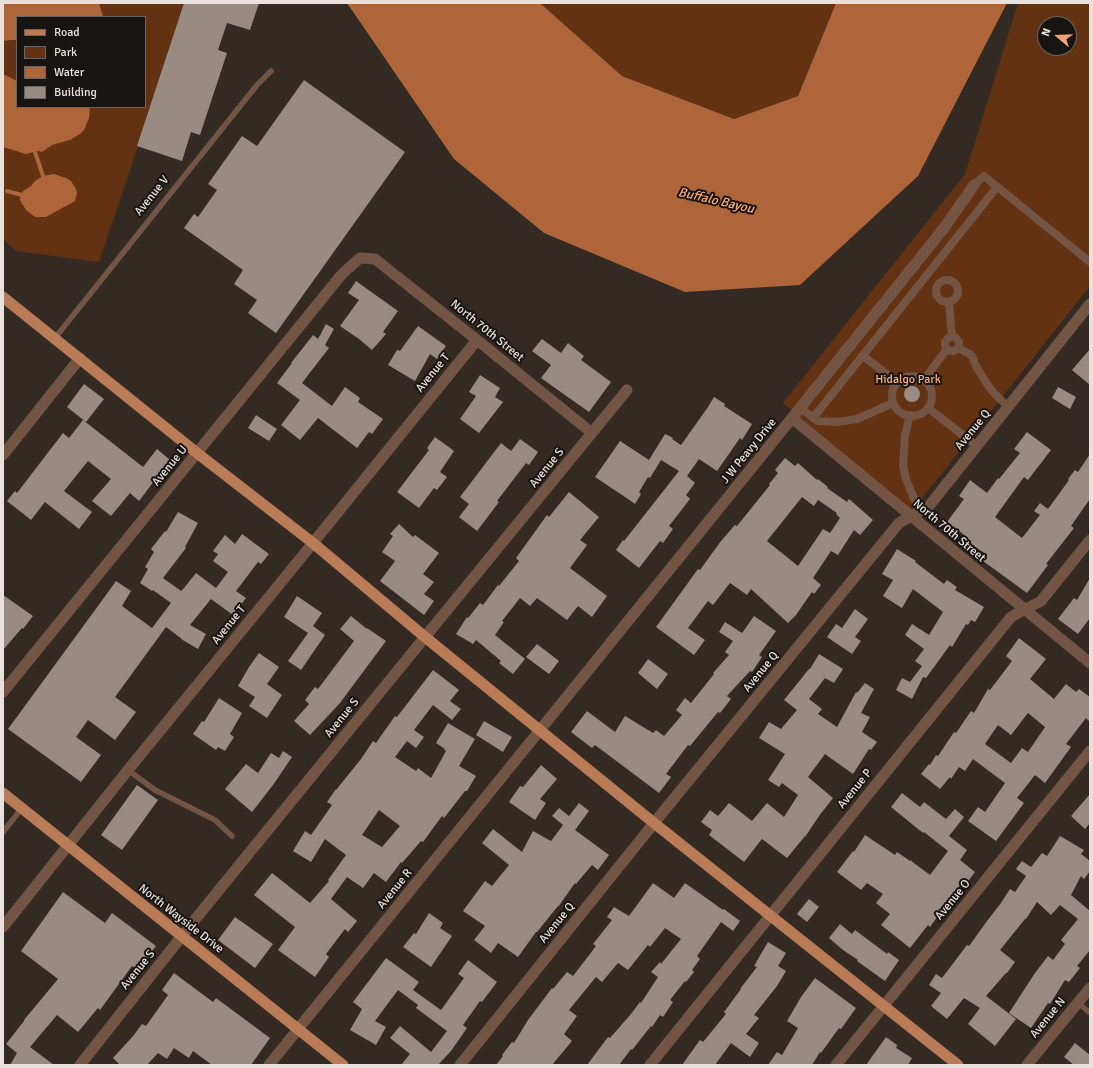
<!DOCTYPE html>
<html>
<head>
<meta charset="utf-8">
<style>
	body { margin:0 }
	#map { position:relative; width:1093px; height:1068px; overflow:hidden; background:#342a24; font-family:Signika,sans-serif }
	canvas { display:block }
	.frame { position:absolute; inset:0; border:4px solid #e8e1dd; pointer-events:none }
	.legend { position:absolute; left:16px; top:16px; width:130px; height:92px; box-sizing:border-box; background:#181411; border:1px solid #6b6663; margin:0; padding:5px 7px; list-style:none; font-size:12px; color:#e8e1dd }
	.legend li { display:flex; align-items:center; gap:8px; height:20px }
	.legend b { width:20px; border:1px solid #6b6663 }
	.north { position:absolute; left:1037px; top:16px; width:40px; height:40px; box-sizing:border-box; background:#181411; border:1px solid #6b6663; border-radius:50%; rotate:289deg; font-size:11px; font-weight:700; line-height:16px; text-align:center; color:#e8e1dd }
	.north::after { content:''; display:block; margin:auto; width:14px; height:18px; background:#efa378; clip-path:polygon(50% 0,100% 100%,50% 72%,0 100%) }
</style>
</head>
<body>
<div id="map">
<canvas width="1093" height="1068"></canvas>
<div class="frame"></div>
<ul class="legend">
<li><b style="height:5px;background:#ba7b57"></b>Road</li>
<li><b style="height:11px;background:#623213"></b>Park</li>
<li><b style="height:11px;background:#ad6539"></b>Water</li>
<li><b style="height:11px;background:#988b84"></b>Building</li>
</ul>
<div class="north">N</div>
</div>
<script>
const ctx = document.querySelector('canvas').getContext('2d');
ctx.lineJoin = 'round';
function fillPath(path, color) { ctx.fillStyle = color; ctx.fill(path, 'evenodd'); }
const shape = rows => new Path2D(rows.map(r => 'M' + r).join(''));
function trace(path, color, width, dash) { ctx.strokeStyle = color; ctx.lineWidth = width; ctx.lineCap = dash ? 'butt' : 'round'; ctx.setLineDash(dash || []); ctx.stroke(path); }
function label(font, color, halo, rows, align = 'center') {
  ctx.font = font + ' Signika,sans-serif'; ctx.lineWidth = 4; ctx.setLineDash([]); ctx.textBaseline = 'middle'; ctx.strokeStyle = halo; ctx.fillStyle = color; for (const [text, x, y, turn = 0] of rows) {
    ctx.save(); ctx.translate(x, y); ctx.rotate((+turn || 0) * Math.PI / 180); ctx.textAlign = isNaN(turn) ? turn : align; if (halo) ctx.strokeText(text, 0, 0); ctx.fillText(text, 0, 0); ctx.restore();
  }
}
fillPath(shape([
	[3,3,186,3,99,262,16,251,3,239],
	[17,17,145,17,145,107,17,107],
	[540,3,836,3,798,96,734,119,622,76],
	[1018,3,1090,3,1090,286,912,511,783,403,965,174],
	[1045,24,1069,24,1069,48,1045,48]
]), '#623213');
fillPath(shape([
	[3,3,99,3,103,17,17,17,17,40,10,40,3,41],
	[347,3,540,3,622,76,734,119,798,96,836,3,1007,3,918,176,800,285,685,292,544,233,454,159],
	[3,74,17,81,17,107,90,107,89,118,84,130,80,134,70,140,52,145,42,152,38,151,26,154,3,147],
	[54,174,66,178,71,181,76,189,77,193,75,201,46,217,35,217,26,210,20,200,20,198,23,191,31,186,35,181,43,176]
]), '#ad6539');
trace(shape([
	[35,152,43,176],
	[7,191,22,195]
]), '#ad6539', 4);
fillPath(shape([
	[184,3,259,3,250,30,227,23,218,50,227,53,200,135,191,132,182,161,137,146],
	[304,80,405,152,276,333,248,313,257,300,234,284,243,270,184,228,194,214,198,217,217,190,208,184,242,136,257,146],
	[356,281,398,311,383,332,386,334,372,350,359,339,340,326,359,300,348,293],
	[326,324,334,329,325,345,329,348,302,383,332,406,345,387,360,398,358,402,383,419,372,434,369,432,357,448,318,418,300,440,281,425,300,400,277,383,292,363,291,363,313,335,318,339],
	[418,326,446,346,437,359,430,354,415,381,388,365,397,350,400,351],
	[542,339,561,353,568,343,584,356,581,360,611,382,589,412,541,378,551,365,532,351],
	[1090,349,1090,385,1072,370],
	[480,375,500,388,495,397,503,402,479,433,460,419,476,396,469,392],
	[84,384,104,399,86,422,67,407],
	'904 394a8 8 0 1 1 16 0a8 8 0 1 1-16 0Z',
	[1058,387,1076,397,1070,409,1052,398],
	[714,397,725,404,724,406,752,424,742,440,740,438,717,471,699,459,687,476,686,475,695,483,686,495,690,499,669,526,673,529,663,543,660,541,639,568,616,550,623,540,624,541,679,471,661,460,650,478,648,477,639,492,641,494,635,504,628,499,595,477,620,441,649,460,665,434,673,438,672,439,681,445,708,407],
	[256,415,277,429,269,441,248,428],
	[83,420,143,467,157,449,170,460,139,501,130,493,111,516,92,501,111,479,88,461,64,491,92,512,79,529,45,502,31,520,7,501,15,491,17,493,63,433,69,438],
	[1027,432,1051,450,1028,480,1024,477,995,517,1022,538,1040,515,1034,511,1040,503,1048,509,1069,480,1068,479,1075,470,1078,472,1090,454,1090,499,1071,526,1074,528,1046,564,1048,565,1027,593,983,561,987,555,965,540,967,537,947,522,964,499,959,496,970,480,987,493,998,478,999,479,1020,453,1014,449],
	[435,437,454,451,440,472,447,477,437,490,434,488,419,508,397,492,429,450,427,448],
	[520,439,538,452,529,465,526,463,497,501,499,502,477,531,459,517,469,504,460,497,501,443,511,451],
	[785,458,795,466,798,463,817,480,818,479,828,487,827,488,847,502,849,499,873,520,860,535,854,530,838,555,831,551,813,578,821,585,814,594,812,592,796,615,788,623,751,589,747,595,730,583,713,605,708,601,688,628,705,640,694,655,656,627,698,569,700,570,721,541,735,525,737,526,770,485,769,484,778,473,775,470],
	[802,497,814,506,818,500,837,513,836,514,840,518,830,533,823,529,798,566,767,541],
	[569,492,599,517,580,540,587,545,570,568,607,596,592,617,578,606,567,620,537,598,530,606,520,598,502,621,504,622,495,635,525,659,513,674,499,663,501,661,476,640,473,644,456,634,467,617,468,618,480,603,483,605,498,585,499,586,519,561,516,558,547,515,549,517],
	[178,512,198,523,185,547,186,548,163,578,181,591,184,588,196,573,216,588,228,572,213,561,218,554,213,551,225,535,235,544,242,534,269,554,261,564,258,562,236,591,246,598,233,615,211,599,190,625,206,634,198,649,181,639,182,639,166,627,115,697,136,712,115,740,88,720,76,737,101,755,81,782,8,729,106,595,116,581,131,591,122,606,152,628,171,603,153,590,152,591,140,583,148,569,145,567,154,552,151,549,165,531,166,532],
	[399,524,413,537,415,535,439,553,423,574,434,582,424,594,434,601,424,615,380,581,395,561,382,552,393,536,390,534],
	[897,549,916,561,915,562,944,584,947,580,957,587,955,590,984,607,975,622,971,620,968,625,966,624,952,647,950,645,926,678,923,677,912,699,896,690,902,678,910,682,922,666,915,661,924,649,905,635,912,624,929,635,943,612,913,589,902,608,883,596,893,580,882,574],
	[1090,578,1090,618,1078,634,1058,619,1074,598,1077,600],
	[3,595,33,616,23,629,22,628,3,650],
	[297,596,322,613,313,626,325,635,301,670,288,661,308,633,284,617],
	[855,609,868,619,855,637,861,641,852,654,827,637,836,624,842,628],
	[351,616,367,629,367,628,386,641,340,703,310,735,294,721,309,704,305,700,315,687,318,689,354,641,340,629],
	[754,616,776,631,759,655,762,657,752,672,750,671,727,696,731,699,720,713,718,712,690,746,688,745,666,774,671,777,659,793,595,745,592,748,571,732,587,711,615,732,625,716,653,733,656,730,664,736,682,715,676,710,685,698,691,703,714,674,713,673,729,655,725,652,733,641,719,632,725,622,742,633],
	[1019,638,1046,659,1030,679,1054,699,1066,684,1076,692,1079,689,1090,697,1090,722,1086,718,1066,744,1071,747,1045,783,1035,775,1017,798,1024,803,996,841,968,821,978,807,985,812,1005,783,973,759,965,771,959,767,951,779,950,777,940,789,921,774,929,764,930,765,936,755,938,756,954,732,956,733,971,711,974,713,988,689,990,690,1012,661,1006,656],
	[1028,713,1045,727,1028,752,1022,748,1011,763,985,744,998,725,1011,735],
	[537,644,559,661,549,674,526,657],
	[259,653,279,667,267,684,282,695,267,718,249,706,255,697,238,686,249,667],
	[819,654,843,669,834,683,825,678,809,699,822,709,818,714,837,727,856,692,857,693,865,683,874,689,861,713,870,717,862,732,877,742,871,750,869,749,853,774,825,754,808,777,833,798,819,816,805,837,805,836,787,858,762,839,744,862,709,835,712,830,701,822,710,810,718,816,729,803,752,821,767,803,784,817,798,795,782,783,779,787,768,780,785,754,759,738,769,722,781,729,797,710,784,700,809,669,810,669],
	[648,659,668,674,657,689,638,673],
	[433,670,459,690,450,701,461,709,452,720,433,705,414,730,424,737,416,748,407,741,395,757,416,771,418,768,431,778,446,751,444,750,445,749,436,743,448,723,475,739,459,766,476,776,467,791,465,791,444,818,442,816,423,842,421,841,402,863,401,862,386,882,374,873,363,888,347,877,331,899,357,921,348,932,345,929,326,954,329,957,315,977,278,950,295,927,254,895,272,873,310,903,329,881,328,880,346,855,325,839,311,862,293,851,305,831,311,835,332,805,327,802,336,789,336,790,361,759,373,741,376,743,395,716,397,717],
	[379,810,400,826,382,847,362,835],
	[219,698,242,713,230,734,234,737,225,751,218,747,216,750,193,734,202,721,204,722],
	[484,721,512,737,503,752,476,735],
	[283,751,292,757,273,785,252,812,225,789,246,764,258,773,271,753,279,758],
	[541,765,557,779,540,799,546,803,535,820,509,802,520,786,523,787],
	[137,785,158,800,122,850,101,835],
	[902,793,920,807,924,802,946,819,955,809,964,817,949,836,967,850,960,860,975,872,966,884,963,881,930,927,928,925,910,948,881,925,890,914,876,903,883,894,867,883,861,890,837,872,853,851,854,852,865,835,895,855,897,852,910,861,910,860,930,875,948,851,924,832,923,833,891,807],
	[1090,794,1090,823,1085,829,1071,816],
	[579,803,589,811,575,830,609,855,598,870,592,865,576,884,575,883,558,907,558,906,537,932,536,932,518,957,498,943,491,953,474,940,485,926,463,911,485,881,492,886,509,865,482,843,493,829,522,852,533,831,551,841,563,825,552,816,559,808,569,816],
	[1060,836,1084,850,1081,854,1090,861,1090,871,1084,879,1081,876,1071,895,1090,911,1090,950,1077,966,1080,968,1069,982,1065,980,1050,1004,1048,1003,1031,1028,1009,1013,1035,973,1048,956,1053,960,1065,944,1061,940,1078,919,1060,905,1051,915,1037,902,1026,919,1025,919,1000,950,1015,962,1007,973,1006,973,986,996,1016,1019,995,1046,968,1024,980,1008,964,998,947,1019,931,1006,941,993,929,985,936,974,942,978,967,945,969,946,987,921,1001,903,1010,889,1015,892,1026,876,1016,869,1022,861,1031,867,1042,853,1047,856],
	[653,883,674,898,685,883,723,910,724,909,740,921,733,931,721,922,697,956,700,959,692,970,694,972,686,982,685,981,670,1000,673,1002,663,1017,660,1015,652,1027,651,1026,632,1050,631,1049,619,1065,587,1065,608,1037,610,1038,631,1014,640,1002,641,1003,658,977,651,972,660,962,661,964,681,939,665,928,650,947,648,945,628,970,618,963,602,982,596,977,569,1010,577,1016,564,1034,572,1041,552,1065,496,1065,503,1056,502,1055,512,1042,514,1043,528,1020,552,988,553,989,567,972,573,976,596,946,593,944,612,920,607,917,614,907,629,916],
	[63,892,105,923,112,913,156,946,138,970,132,966,100,1010,98,1008,78,1032,57,1015,30,1047,54,1065,10,1065,17,1053,6,1044,24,1021,24,1020,58,979,21,951],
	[809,899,819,907,807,922,797,914],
	[429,913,443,923,440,928,452,936,431,967,403,947,414,933,416,934],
	[235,917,273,944,255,968,218,940],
	[840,924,852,934,855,930,887,954,888,952,899,960,885,981,857,961,858,960,843,950,829,938],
	[768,942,786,953,778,966,786,971,777,986,754,1015,759,1018,746,1034,759,1043,750,1057,731,1043,715,1065,682,1065,700,1040,703,1042,726,1014,724,1012,741,989,740,989,757,967,754,966],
	[386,958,419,982,413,990,441,1010,464,978,458,974,468,960,497,982,482,1002,480,1001,463,1025,467,1028,451,1051,438,1065,401,1065,410,1054,390,1038,400,1026,431,1052,447,1031,416,1008,418,1005,398,990,375,1021,386,1027,376,1045,350,1030,362,1009,353,1002],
	[174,973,213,1002,216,998,270,1038,251,1065,212,1065,193,1051,189,1058,174,1048,167,1059,158,1053,147,1065,120,1065,113,1058,134,1035,142,1024,146,1026,168,995,162,990],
	[815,978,856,1008,841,1029,839,1028,821,1053,820,1052,812,1065,768,1065,777,1052,782,1055,798,1028,787,1021,801,997],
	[886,1037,897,1045,896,1048,912,1058,908,1065,866,1065],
	[1075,1043,1090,1055,1090,1065,1074,1065,1064,1057]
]), '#988b84');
trace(shape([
	[55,338,257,85,271,71],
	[128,770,155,790,215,820,232,836],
	[3,832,22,808],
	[1078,1003,1090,1013]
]), '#745544', 5.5);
trace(shape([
	[974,185,984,176,1090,262],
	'936 291a11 11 0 1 1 22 0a11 11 0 1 1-22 0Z',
	[949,302,952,337],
	'945 344a7 7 0 1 1 14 0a7 7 0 1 1-14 0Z',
	[958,348,968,353,972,356,976,366,985,381,993,392,1008,407],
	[863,356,897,382],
	'892 396a20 20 0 1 1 40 0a20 20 0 1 1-40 0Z',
	[924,380,947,349],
	[800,408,818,421,837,422,857,419,893,403],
	[928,408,977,446],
	[910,415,905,435,903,465,906,479,915,501,923,509],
	[813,418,997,187]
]), '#745544', 8);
trace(shape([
	[792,418,1090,663],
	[3,455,80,358],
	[3,692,342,274,360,258,375,259,477,340,592,433],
	[540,730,792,418,944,228,974,185],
	[3,927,128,770,313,543,477,340],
	[80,1065,193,922,425,637,627,390],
	[460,1065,654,823,899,523,929,506,1090,304],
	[650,1065,1011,617,1041,601,1090,540],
	[836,1065,1090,751],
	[1027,1065,1090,988]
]), '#745544', 11);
trace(shape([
	[269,1065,540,730]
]), '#745544', 11);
trace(shape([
	[3,297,197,453,313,543,425,637,654,823,958,1065],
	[3,793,343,1065]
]), '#ba7b57', 11);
label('12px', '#e8e1dd', '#181411', [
	["Avenue V",152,196,-51],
	["North 70th Street",487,331,39],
	["Avenue T",433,373,-51],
	["Avenue Q",973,430,-51],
	["J W Peavy Drive",749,451,-51],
	["Avenue U",170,466,-51],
	["Avenue S",547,468,-51],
	["North 70th Street",949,531,40],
	["Avenue T",229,625,-51],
	["Avenue Q",761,672,-51],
	["Avenue S",342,718,-51],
	["Avenue P",855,789,-51],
	["Avenue R",395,889,-51],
	["Avenue O",953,900,-51],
	["North Wayside Drive",181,919,38],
	["Avenue Q",557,923,-51],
	["Avenue S",138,970,-51],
	["Avenue N",1048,1018,-51]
]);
label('12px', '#feae80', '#181411', [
	["Hidalgo Park",908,380]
]);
label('italic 13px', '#fcac7e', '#181411', [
	["Buffalo Bayou",716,201,13]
]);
</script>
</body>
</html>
